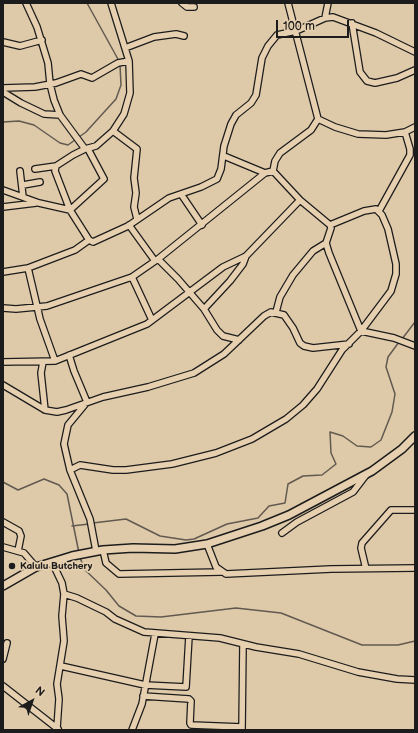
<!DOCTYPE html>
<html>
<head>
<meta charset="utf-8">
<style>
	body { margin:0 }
	#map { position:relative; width:418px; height:733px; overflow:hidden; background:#dec9a9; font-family:"Balsamiq Sans",sans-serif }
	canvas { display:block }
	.frame { position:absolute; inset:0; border:4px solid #1c1c1c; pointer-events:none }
	.north { position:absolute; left:12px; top:681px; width:40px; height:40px; -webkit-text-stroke:3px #e6d0af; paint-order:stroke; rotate:40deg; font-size:11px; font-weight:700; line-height:16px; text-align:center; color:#1c1c1c }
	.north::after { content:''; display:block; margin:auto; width:14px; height:18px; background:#1c1c1c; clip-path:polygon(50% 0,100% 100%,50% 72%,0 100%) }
	.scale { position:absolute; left:276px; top:20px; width:73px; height:18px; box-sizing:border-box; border:2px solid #1c1c1c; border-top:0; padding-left:5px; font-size:12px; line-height:14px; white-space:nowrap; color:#1c1c1c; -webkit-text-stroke:3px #e6d0af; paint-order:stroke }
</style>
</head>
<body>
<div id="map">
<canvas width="418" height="733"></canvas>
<div class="frame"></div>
<div class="north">N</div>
<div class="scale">100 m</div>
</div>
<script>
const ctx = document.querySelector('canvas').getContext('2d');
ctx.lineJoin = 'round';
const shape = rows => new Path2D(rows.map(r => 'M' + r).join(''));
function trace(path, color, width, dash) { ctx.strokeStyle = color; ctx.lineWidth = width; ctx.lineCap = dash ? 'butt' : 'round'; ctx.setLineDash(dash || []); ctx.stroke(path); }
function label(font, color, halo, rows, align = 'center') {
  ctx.font = font + ' "Balsamiq Sans",sans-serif'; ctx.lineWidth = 3.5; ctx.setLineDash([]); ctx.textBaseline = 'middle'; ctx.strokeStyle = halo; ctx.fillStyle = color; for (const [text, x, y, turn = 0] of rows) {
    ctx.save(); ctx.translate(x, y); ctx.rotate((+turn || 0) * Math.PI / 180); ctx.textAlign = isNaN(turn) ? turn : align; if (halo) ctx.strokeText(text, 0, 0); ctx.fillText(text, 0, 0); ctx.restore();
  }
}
trace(shape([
	[87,3,119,61],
	[3,122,19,121,34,125,60,143,68,145,86,132,116,99,121,85,120,65],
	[402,339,415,322],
	[3,482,18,490,44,479,59,485,67,494,79,553],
	[93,523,126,519,160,536,186,540,194,539,227,524,258,518,269,506,285,503,288,484,303,476,322,475,336,464,331,453,330,432,343,436,357,446,371,447,381,440,392,412,395,394,386,367,388,357,399,342],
	[72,526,89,524],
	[80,557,84,569,106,590,119,606,136,616,161,617,236,608,281,613,362,645,398,645,415,641]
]), '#625a50', 1.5);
const minor = shape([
	[26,3,37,27,48,63,50,84,54,100,60,115,85,149],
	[182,3,187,7,194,7],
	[288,3,318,119,311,130,280,153,275,161,273,171,300,200,330,225,331,228,326,243,329,253,361,331,394,338,415,346],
	[325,18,328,3],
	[352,23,360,72,367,81,375,83,397,78,415,70],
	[3,42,20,46,42,40],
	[125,48,154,37,176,34,184,36],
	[3,88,35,87,56,83,81,74,92,78,118,63,129,61],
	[3,92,21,103,44,114,60,115],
	[318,119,335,127,358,134,386,135,405,132,415,127],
	[113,131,137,149,134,178,136,193,134,207,137,219],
	[88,149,104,179,70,210,55,171,56,166,73,155,85,149,96,146,113,131,124,114,130,93,129,61,111,3],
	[224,156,265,173],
	[35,169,56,166],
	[20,171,23,197],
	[23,185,40,182],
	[3,190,39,203,70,210,89,240,93,242,128,226,169,198,201,187,217,179,221,169,224,146,231,124,236,115,251,103,256,95,262,58,268,46,277,35,296,31,325,18,333,17,376,33,415,52],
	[181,194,202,225],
	[3,207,36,203],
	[379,211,410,155,410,149,405,132],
	[129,225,155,261],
	[158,259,178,279,204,309,217,330,223,336,239,340],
	[28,268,40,319,55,361],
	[3,272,28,268,75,250,89,240],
	[132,277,152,320],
	[3,308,16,309,47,306,132,277,158,259,265,173,273,171],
	[204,309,230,281,243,264,246,256],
	[276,312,280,297,293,275,313,251,326,243],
	[69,355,74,371,87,402,68,425,64,444,70,470,90,519,96,551],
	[3,362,55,361,147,324,223,267,246,256,300,200],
	[43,362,41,373,45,410],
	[3,385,45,410,57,412,66,410,103,397,148,387,194,373,224,354,264,316,271,312,284,315,293,328,300,343,304,346,313,348,349,344],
	[70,470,80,465,113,470,126,470,172,464,216,453,252,439,286,419,303,405,317,389,342,350,361,331,391,291,396,274,396,264,388,229,382,215,376,209,364,211,330,225],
	[3,522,19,531,21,536,18,551],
	[282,533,297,522,353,492,366,475],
	[207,544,216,567,226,574,331,569,415,568],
	[3,547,24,553,36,567],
	[103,550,106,563,119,574,221,572],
	[52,562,62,583,64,594,62,616,64,641,57,684,59,699,57,728],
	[366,569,361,548,362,543,391,510,415,510],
	[64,594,77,598,106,612,115,619,144,632,220,638,256,647,299,654,358,672,397,679,415,680],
	[3,659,7,643],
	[61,666,145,685,186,687,189,636],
	[3,686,58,729],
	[143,696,189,699,191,701,190,723,191,725,242,727],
	[132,730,142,704,155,634],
	[242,730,243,644]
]);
const major = shape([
	[3,586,36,567,72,556,103,550,133,548,175,549,207,544,262,526,289,515,372,471,402,449,415,436]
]);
trace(minor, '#1c1c1c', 8);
trace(major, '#1c1c1c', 10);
trace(minor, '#e6d0af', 5.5);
trace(major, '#e6d0af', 7);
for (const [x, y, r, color] of [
	[12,566,4,"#1c1c1c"]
]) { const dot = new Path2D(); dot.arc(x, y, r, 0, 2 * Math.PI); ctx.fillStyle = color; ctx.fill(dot); trace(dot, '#e6d0af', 1.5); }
label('bold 10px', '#1c1c1c', '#e6d0af', [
	["Kalulu Butchery",20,566]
], 'left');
</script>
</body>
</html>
